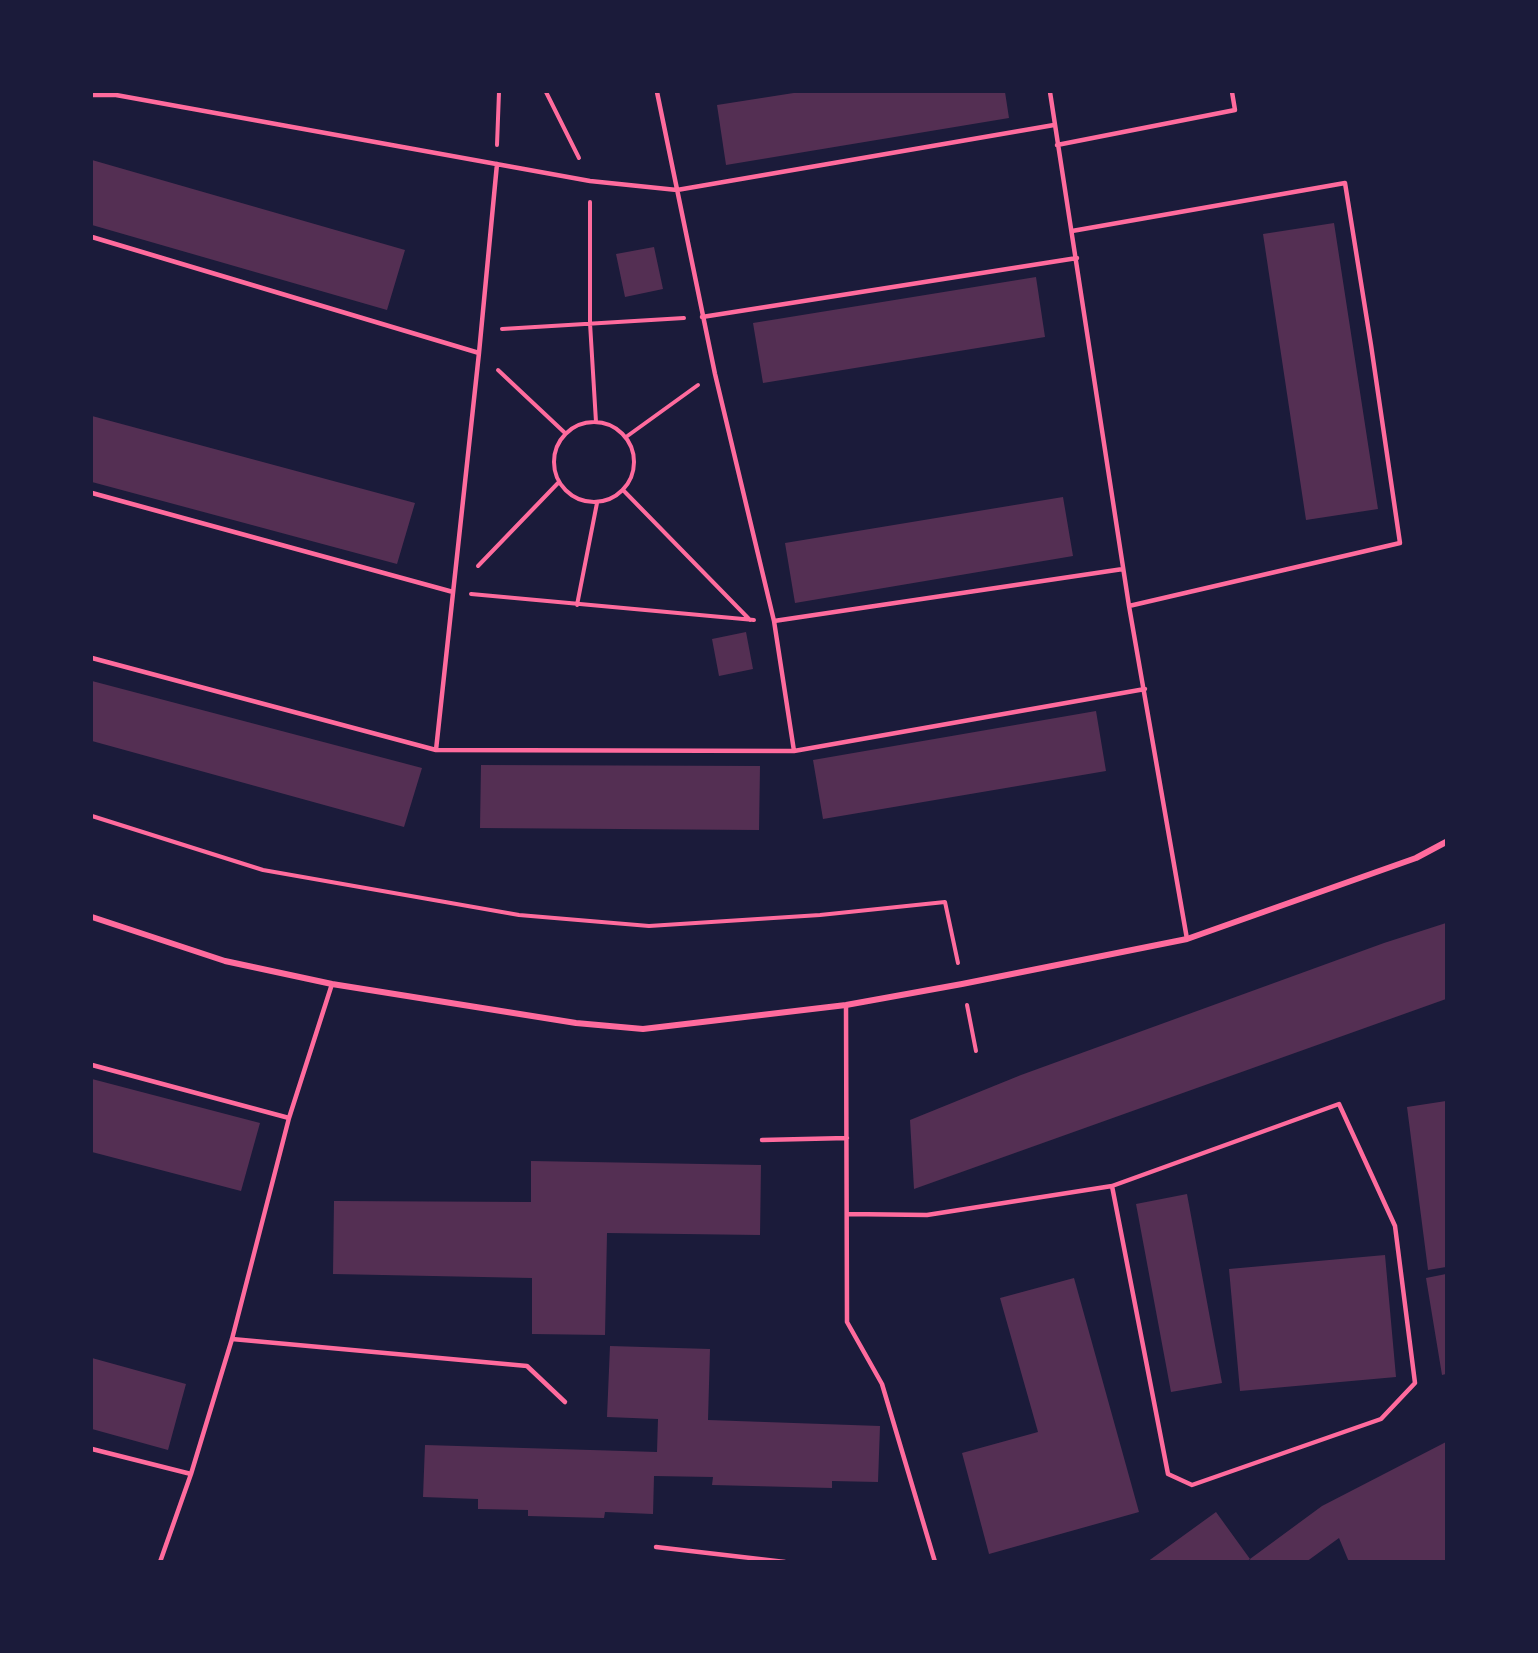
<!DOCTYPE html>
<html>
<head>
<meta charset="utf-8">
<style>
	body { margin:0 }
	#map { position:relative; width:1538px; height:1653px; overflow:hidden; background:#1b1b3a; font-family:Commissioner,sans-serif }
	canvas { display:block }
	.frame { position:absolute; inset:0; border:93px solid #1b1b3a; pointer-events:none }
</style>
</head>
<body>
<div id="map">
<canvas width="1538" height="1653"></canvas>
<div class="frame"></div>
</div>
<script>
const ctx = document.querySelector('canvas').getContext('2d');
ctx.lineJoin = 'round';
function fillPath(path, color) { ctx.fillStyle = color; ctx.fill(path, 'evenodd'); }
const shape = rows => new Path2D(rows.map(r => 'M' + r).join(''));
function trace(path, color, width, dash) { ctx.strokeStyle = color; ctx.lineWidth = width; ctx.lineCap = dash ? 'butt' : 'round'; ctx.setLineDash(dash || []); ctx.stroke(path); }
fillPath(shape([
	[800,92,1005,92,1009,118,726,165,717,105],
	[92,160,405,250,387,310,92,225],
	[1334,223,1378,509,1306,520,1263,234],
	[654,247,663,289,625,297,616,254],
	[1036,277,1045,337,763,383,753,323],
	[92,416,415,503,397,564,92,482],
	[1063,497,1073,556,795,603,785,543],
	[746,632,753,669,719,676,712,639],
	[92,681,422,768,404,827,92,741],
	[1096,711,1106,771,823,819,813,760],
	[481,765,760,766,759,830,480,828],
	[1446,923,1446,999,914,1189,910,1120,1021,1075,1384,943],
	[92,1079,260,1123,241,1191,92,1152],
	[1446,1101,1446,1267,1428,1270,1407,1107],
	[531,1161,761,1165,760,1235,607,1233,605,1335,532,1334,532,1278,333,1274,334,1201,531,1202],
	[1187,1194,1222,1383,1171,1392,1136,1204],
	[1385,1255,1396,1377,1240,1391,1229,1269],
	[1446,1274,1446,1374,1442,1375,1426,1278],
	[1074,1278,1139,1512,989,1554,962,1453,1038,1432,1000,1298],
	[610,1346,710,1349,708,1420,880,1426,878,1482,832,1481,832,1488,712,1485,713,1477,654,1476,653,1514,605,1512,604,1518,528,1516,528,1510,478,1509,478,1499,423,1497,425,1445,657,1452,658,1419,607,1417],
	[92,1358,186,1384,168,1450,92,1429],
	[1446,1442,1446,1560,1443,1562,1349,1562,1339,1538,1306,1562,1251,1562,1250,1559,1322,1506],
	[1216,1512,1250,1559,1246,1562,1147,1562]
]), '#542f53');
trace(shape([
	[546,92,579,158],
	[497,145,499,92],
	[590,202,590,323,596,422],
	[502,329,684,318],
	[498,370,565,433],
	'554 462a40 40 0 1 1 80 0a40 40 0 1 1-80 0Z',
	[626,437,698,385],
	[623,490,750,620],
	[478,566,559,482],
	[471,594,754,620],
	[577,605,597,503],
	[92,816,263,870,519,915,649,926,820,915,945,902,958,963],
	[967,1005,976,1051]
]), '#ff6b9d', 4);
trace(shape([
	[657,92,715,374,774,621,794,751],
	[1050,92,1129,606,1187,939],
	[92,95,116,95,590,181,677,190,1054,125],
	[1057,145,1235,110,1232,92],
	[1072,231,1345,183,1371,345,1400,543,1129,606],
	[92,237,479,353],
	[702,317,1077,258],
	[92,493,453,592],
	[774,621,1123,569],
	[92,658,436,750,794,751,1145,689],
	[436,750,479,353,497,164],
	[846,1005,847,1322,882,1384,935,1562],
	[92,1065,289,1118],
	[762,1140,847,1138],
	[847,1214,927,1215,1112,1186,1339,1104,1395,1226,1415,1383,1381,1419,1192,1485,1168,1474,1112,1186],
	[232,1339,527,1366,565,1402],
	[92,1449,191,1474],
	[656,1547,785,1562],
	[160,1562,191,1474,232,1339,289,1118,332,984]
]), '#ff6b9d', 4.5);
trace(shape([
	[92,917,225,961,332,984,576,1023,643,1029,846,1005,962,984,1187,939,1416,858,1446,842]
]), '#ff6b9d', 6);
</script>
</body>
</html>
